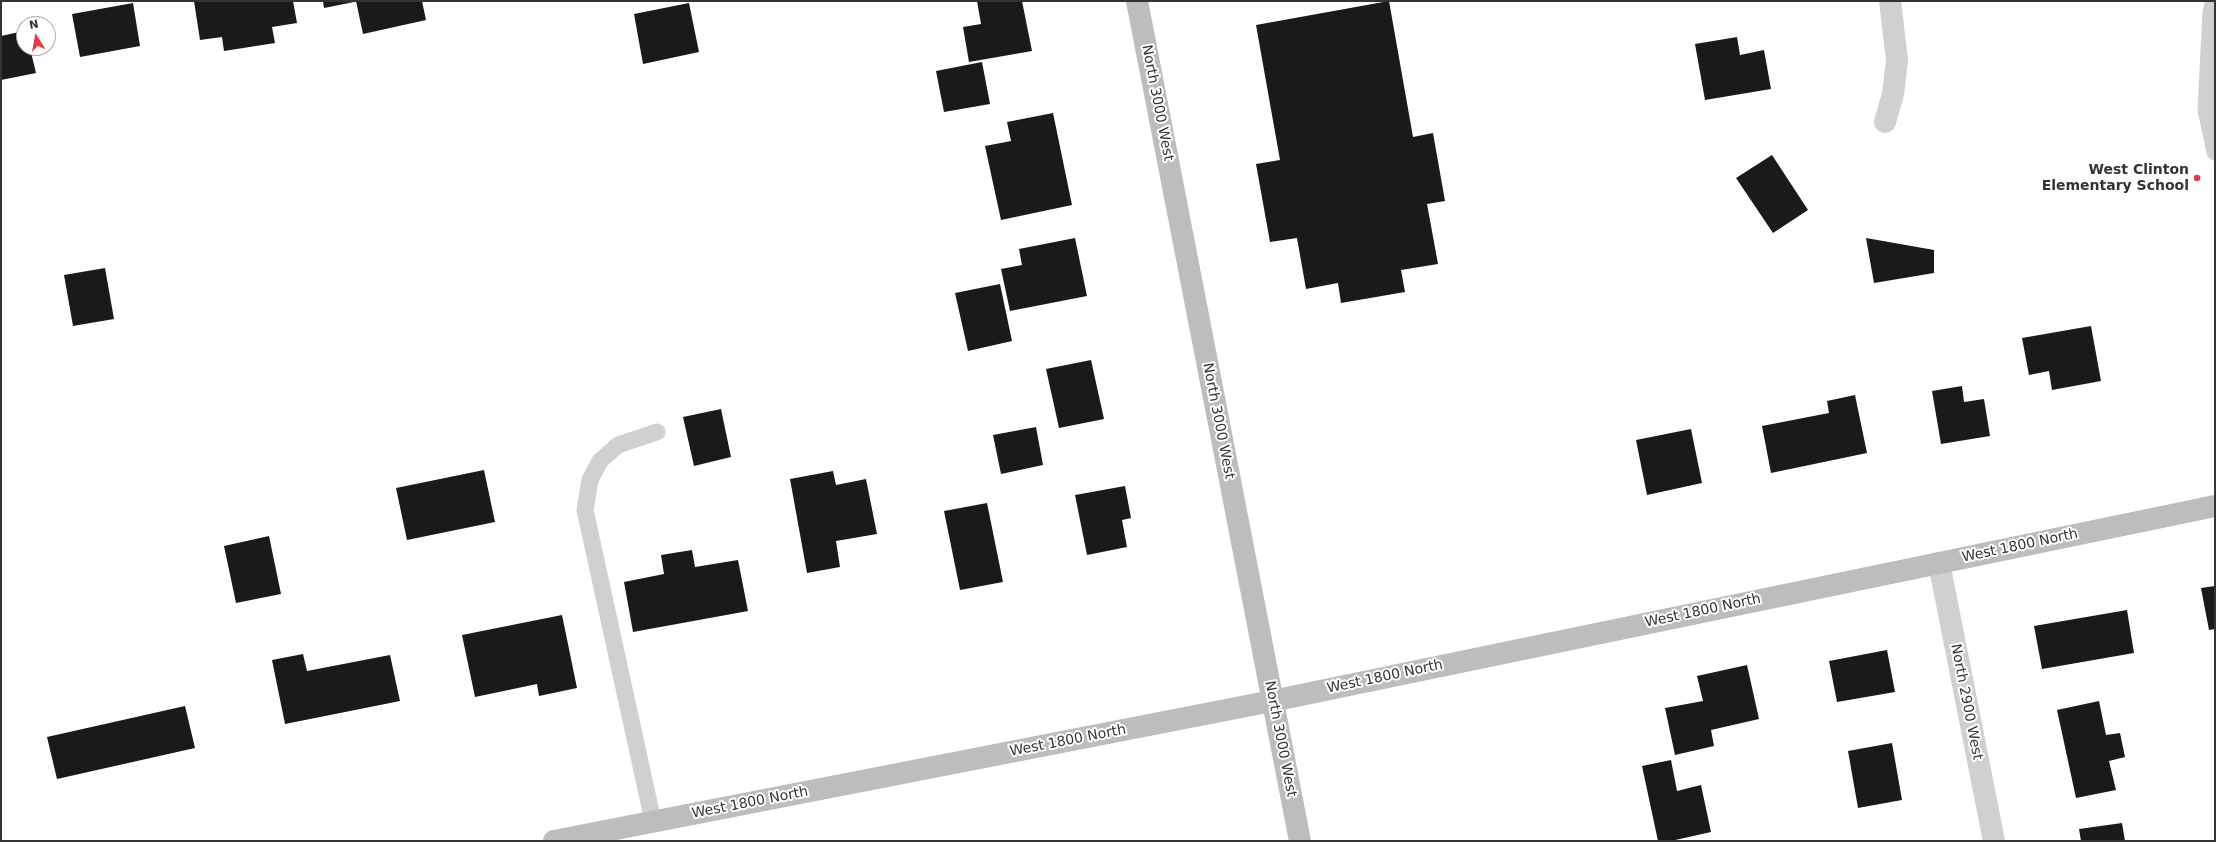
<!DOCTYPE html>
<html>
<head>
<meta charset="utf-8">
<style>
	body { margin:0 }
	#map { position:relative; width:2216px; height:842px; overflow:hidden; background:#fff; font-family:"DejaVu Sans",sans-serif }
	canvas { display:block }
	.frame { position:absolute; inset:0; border:2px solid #333; pointer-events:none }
	.north { position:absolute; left:16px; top:16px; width:40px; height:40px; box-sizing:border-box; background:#fff; border:1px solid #adadad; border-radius:50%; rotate:349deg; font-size:11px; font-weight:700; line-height:16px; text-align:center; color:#333 }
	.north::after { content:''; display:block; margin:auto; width:14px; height:18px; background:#e63946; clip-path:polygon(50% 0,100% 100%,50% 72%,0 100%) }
</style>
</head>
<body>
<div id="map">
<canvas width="2216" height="842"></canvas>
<div class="frame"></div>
<div class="north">N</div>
</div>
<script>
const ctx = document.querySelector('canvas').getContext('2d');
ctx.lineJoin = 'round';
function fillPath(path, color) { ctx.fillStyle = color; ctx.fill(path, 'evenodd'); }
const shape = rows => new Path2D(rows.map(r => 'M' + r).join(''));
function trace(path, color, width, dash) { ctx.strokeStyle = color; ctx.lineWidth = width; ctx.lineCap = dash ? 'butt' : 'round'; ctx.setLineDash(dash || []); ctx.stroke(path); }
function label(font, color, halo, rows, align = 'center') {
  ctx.font = font + ' "DejaVu Sans",sans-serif'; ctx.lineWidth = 4; ctx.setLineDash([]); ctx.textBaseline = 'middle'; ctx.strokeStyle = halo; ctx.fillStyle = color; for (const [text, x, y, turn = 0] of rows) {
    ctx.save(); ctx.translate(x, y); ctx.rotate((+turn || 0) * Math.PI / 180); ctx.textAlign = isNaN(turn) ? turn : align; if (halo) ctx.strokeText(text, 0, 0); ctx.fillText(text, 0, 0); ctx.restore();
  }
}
fillPath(shape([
	[194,1,293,1,297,23,272,27,275,43,224,51,222,37,200,40],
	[323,1,354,1,354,2,324,8],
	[356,1,422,1,426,20,363,34],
	[977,1,1022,1,1032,51,969,62,963,27,981,24],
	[1389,1,1413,137,1433,133,1445,201,1427,204,1438,264,1401,270,1405,292,1341,303,1338,283,1306,289,1297,238,1270,242,1256,164,1280,160,1256,25],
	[133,3,140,46,80,57,72,14],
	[689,3,699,52,643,64,634,14],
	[24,31,24,48,30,48,36,73,1,80,1,36],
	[1737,37,1740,55,1764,50,1771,89,1705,100,1695,44],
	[982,62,990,104,944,112,936,71],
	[1053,113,1072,205,1001,220,985,146,1011,141,1007,122],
	[1772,155,1808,210,1773,233,1736,178],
	[1075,238,1087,296,1010,311,1001,269,1022,265,1019,249],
	[1866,238,1934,250,1934,273,1874,283],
	[105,268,114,319,73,326,64,275],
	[1000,284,1012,341,968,351,955,293],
	[2091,326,2101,381,2052,390,2049,371,2029,375,2022,338],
	[1091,360,1104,419,1059,428,1046,369],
	[1962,386,1964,402,1984,399,1990,436,1941,444,1932,391],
	[1855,395,1867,453,1771,473,1762,426,1829,413,1827,401],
	[721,409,731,457,694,466,683,417],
	[1036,427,1043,465,1001,474,993,435],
	[1691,429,1702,483,1647,495,1636,440],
	[484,470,495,522,407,540,396,488],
	[833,471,836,485,866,479,877,534,836,541,840,567,807,573,790,479],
	[1125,486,1131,518,1122,520,1127,547,1087,555,1075,495],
	[987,503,1003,582,960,590,944,511],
	[269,536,281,594,236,603,224,546],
	[692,550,695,567,738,560,748,611,633,632,624,582,664,574,661,555],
	[2215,586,2215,629,2209,630,2201,588],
	[2127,610,2134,653,2042,669,2034,626],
	[562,615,577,688,539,696,537,684,475,697,462,635],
	[1887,650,1895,692,1837,702,1829,661],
	[303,654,307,671,390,655,400,701,285,724,272,660],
	[1747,665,1759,719,1711,730,1714,746,1675,755,1665,708,1703,701,1697,676],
	[2099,701,2106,735,2120,733,2125,757,2109,761,2116,790,2076,798,2057,710],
	[185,706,195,748,57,779,47,737],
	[1892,743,1902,800,1858,808,1848,751],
	[1671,760,1677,791,1701,785,1711,832,1671,841,1658,841,1642,766],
	[2122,823,2125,841,2081,841,2079,829]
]), '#1a1a1a');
trace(shape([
	[2214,1,2211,12,2206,110,2215,152],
	[653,821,585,510,590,480,600,461,618,445,657,432]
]), '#d0d0d0', 17);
trace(shape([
	[1885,122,1893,94,1897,60,1890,1],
	[1939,563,1994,841]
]), '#d0d0d0', 22);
trace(shape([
	[1137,1,1300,841],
	[554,841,1272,701,2215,506]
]), '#bdbdbd', 22);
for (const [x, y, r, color] of [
	[2197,178,4,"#e63946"]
]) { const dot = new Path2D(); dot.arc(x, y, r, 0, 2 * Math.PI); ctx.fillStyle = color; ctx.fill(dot); trace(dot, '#fff', 1.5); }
label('14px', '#333', '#fff', [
	["North 3000 West",1157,103,79],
	["North 3000 West",1218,421,79],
	["West 1800 North",2020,546,-12],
	["West 1800 North",1703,611,-12],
	["West 1800 North",1385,677,-12],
	["North 2900 West",1966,702,79],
	["North 3000 West",1280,739,79],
	["West 1800 North",1068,741,-11],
	["West 1800 North",750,803,-11]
]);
label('bold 14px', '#333', '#fff', [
	["West Clinton",2189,170],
	["Elementary School",2189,186]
], 'right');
</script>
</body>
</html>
